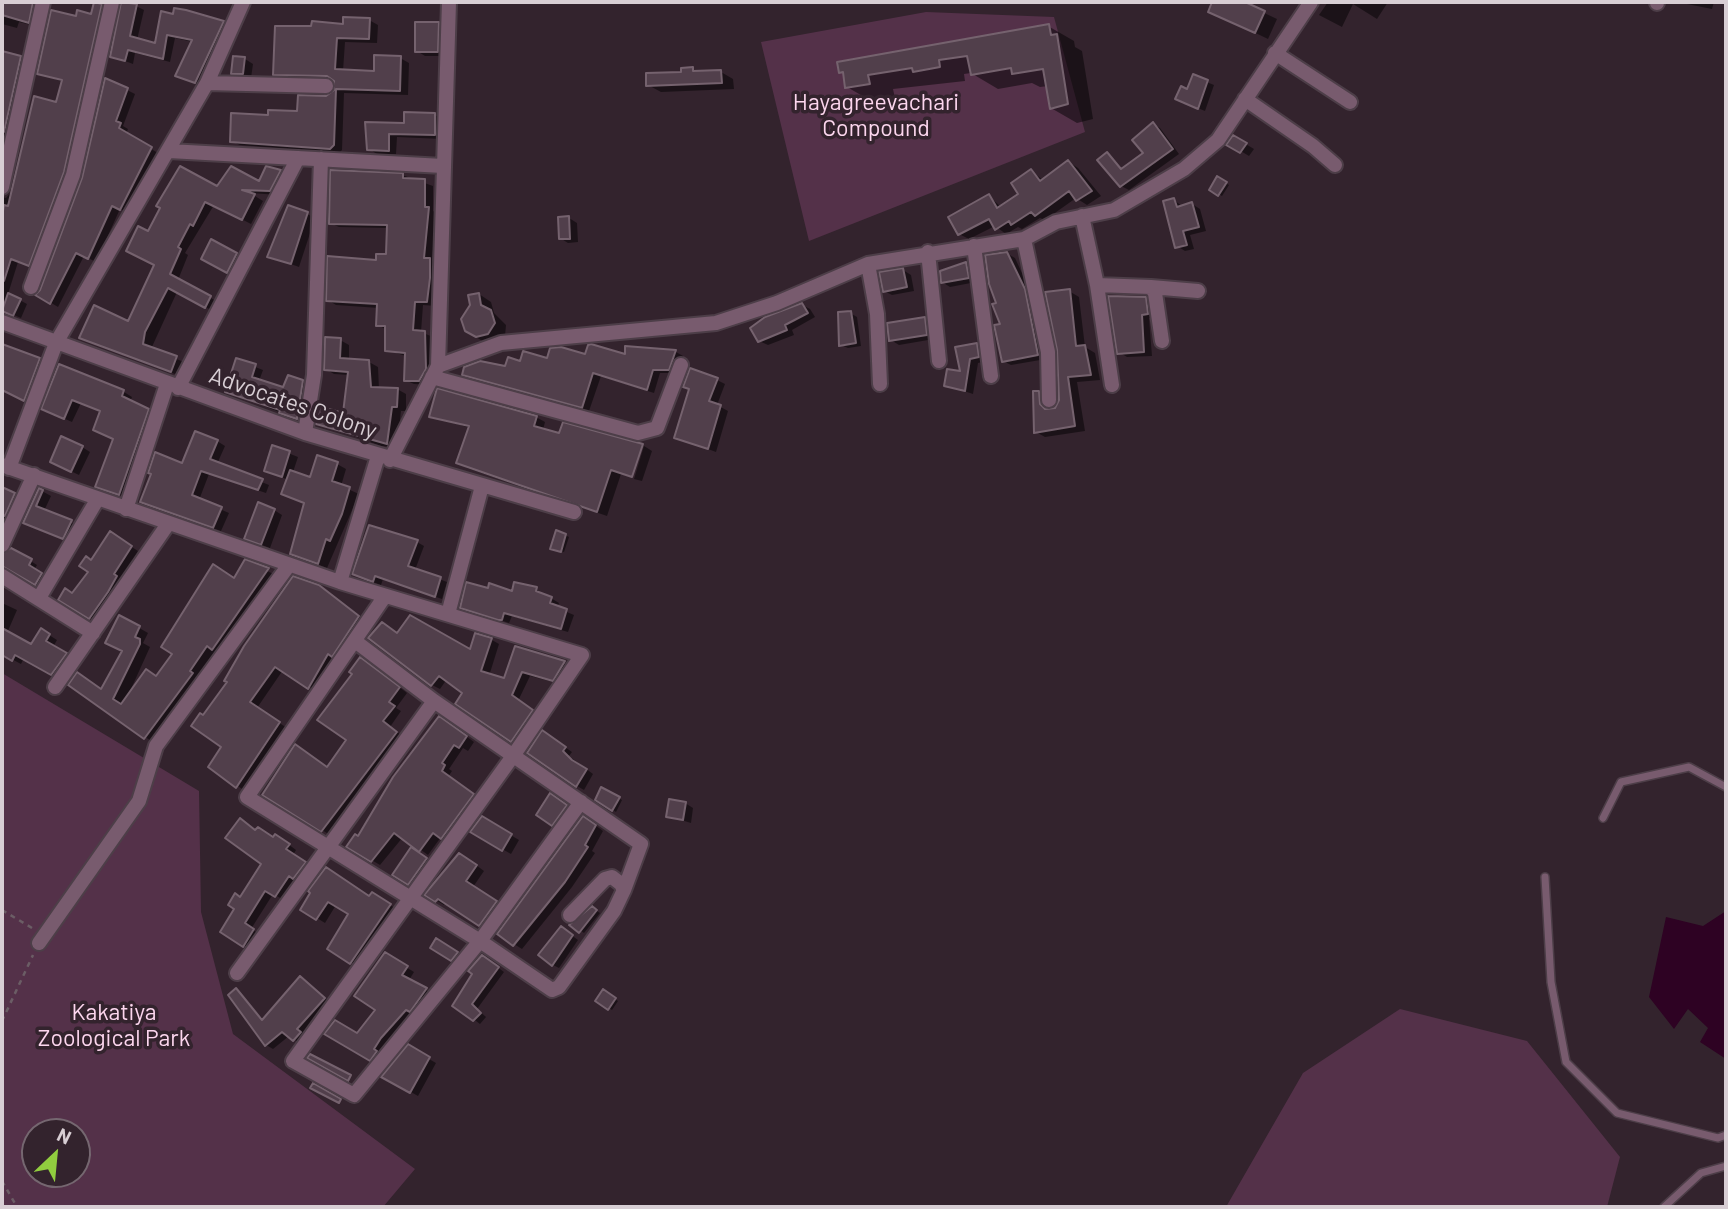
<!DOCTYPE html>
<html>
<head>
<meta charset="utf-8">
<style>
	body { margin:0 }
	#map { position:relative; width:1728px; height:1209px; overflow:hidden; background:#33232d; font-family:Barlow,sans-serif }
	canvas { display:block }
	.frame { position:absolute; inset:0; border:4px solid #d8ced4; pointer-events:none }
	.north { position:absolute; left:21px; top:1118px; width:70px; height:70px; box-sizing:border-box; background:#33232d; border:2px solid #756770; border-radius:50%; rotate:26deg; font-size:19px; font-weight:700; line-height:28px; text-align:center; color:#d8ced4 }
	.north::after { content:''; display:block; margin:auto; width:24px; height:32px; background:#91cd3f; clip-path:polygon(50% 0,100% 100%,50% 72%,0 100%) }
</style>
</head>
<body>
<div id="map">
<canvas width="1728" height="1209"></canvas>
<div class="frame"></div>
<div class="north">N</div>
</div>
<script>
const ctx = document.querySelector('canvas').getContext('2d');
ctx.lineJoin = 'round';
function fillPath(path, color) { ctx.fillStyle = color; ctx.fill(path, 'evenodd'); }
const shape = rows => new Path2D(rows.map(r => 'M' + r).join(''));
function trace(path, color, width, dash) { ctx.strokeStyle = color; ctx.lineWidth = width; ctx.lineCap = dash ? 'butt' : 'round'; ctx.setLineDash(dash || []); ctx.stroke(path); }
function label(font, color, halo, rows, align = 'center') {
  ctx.font = font + ' Barlow,sans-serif'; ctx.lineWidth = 7; ctx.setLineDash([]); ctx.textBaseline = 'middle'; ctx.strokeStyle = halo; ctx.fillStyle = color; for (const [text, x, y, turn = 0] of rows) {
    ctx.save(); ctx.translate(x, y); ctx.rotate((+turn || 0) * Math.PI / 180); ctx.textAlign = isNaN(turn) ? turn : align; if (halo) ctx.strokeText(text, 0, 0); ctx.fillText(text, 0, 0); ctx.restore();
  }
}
fillPath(shape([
	[926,12,1054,17,1085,132,809,241,761,42],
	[2,673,199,791,201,912,233,1034,415,1169,383,1207,2,1207],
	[35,1132,77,1132,77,1174,35,1174],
	[1400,1009,1527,1041,1620,1157,1607,1207,1226,1207,1303,1073]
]), '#543149');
fillPath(shape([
	[1726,911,1726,1059,1700,1042,1708,1028,1688,1009,1674,1029,1649,997,1666,917,1703,926]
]), '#2e0223');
fillPath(shape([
	[2,2,47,2,39,27,19,22,17,28,2,24],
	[1214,2,1241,2,1277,19,1268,39,1210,11],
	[1328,2,1388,2,1377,19,1353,4,1342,27,1319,15],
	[1677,2,1714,2,1712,9],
	[101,5,108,9,70,176,36,268,18,262,8,294,27,304,21,318,2,310,2,225,6,206,2,204,2,197,6,198,13,190,33,98,58,104,63,82,39,73,77,18,93,16],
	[136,6,144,10,137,40,156,45,174,16,186,12,230,26,202,86,177,76,193,42,175,38,170,62,135,53,133,64,112,56],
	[369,20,378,25,377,43,345,42,343,71,376,73,400,58,409,63,408,95,344,93,342,150,339,153,240,145,231,141,270,117,299,113,336,91,336,80,283,79,275,74,344,25],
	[438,24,446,29,445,56,425,56,417,51],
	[1048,26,1074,41,1075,47,1082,51,1093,119,1077,123,1051,108,1048,86,1040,87,1032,83,998,89,971,73,964,74,965,81,893,89,895,98,873,102,847,87,840,64],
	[3,53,27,62,2,177,2,57],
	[245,59,253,64,251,78,233,73],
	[693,69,699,73,721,72,733,79,734,89,661,92,648,85],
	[1194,77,1214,85,1205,111,1183,102],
	[127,90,135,94,123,126,128,129,126,134,158,153,128,213,120,209,96,262,84,256,58,307,38,295],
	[435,115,443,120,442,139,397,137,396,154,377,154,369,149,367,124,405,125],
	[1153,124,1160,128,1179,154,1129,190,1121,186,1107,154,1123,170,1145,154],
	[1234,137,1254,149,1249,156,1229,144],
	[1069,162,1078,168,1101,196,1087,205,1076,198,1045,220,1040,218,1022,229,1018,227,1006,234,995,226,969,239,959,234,989,196,1002,208,1021,195,1031,171,1043,180],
	[267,168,288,177,279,195,250,193,263,201,251,224,214,205,185,253,188,255,178,280,218,302,213,311,177,292,151,349,184,362,180,376,81,337,129,323,156,264,148,234,218,188,260,184],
	[402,175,433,186,433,211,436,213,432,261,438,265,436,306,423,305,421,332,433,337,433,374,428,385,414,384,405,380,406,356,386,350,387,330,378,325,379,308,336,305,328,300,388,256,389,228,339,227,330,223],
	[1218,178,1229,185,1222,196,1211,190],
	[1174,200,1183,207,1192,204,1200,209,1206,231,1190,235,1194,249,1185,251,1177,246],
	[307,214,315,218,299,267,269,256,273,240,278,241],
	[569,218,577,223,578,242,568,243,560,238],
	[212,242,244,259,236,276,203,258],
	[1006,253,1015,258,1032,295,1046,359,1011,365,1003,361,998,304],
	[966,264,974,268,976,282,950,287,942,282],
	[903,270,911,275,914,291,892,295,884,291],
	[1069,291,1079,297,1085,347,1095,353,1100,380,1077,382,1085,431,1045,437,1036,432,1039,393,1049,399,1050,410,1059,405,1059,351],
	[479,294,491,302,494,313,506,325,505,336,496,343,484,342,471,334],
	[1145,298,1153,303,1156,318,1149,318,1152,356,1127,357,1119,352],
	[802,305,810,309,815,317,792,330,794,335,768,345,759,341],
	[850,313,857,317,861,346,848,348,841,345],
	[925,319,933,323,934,339,899,345,891,340],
	[340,340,349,345,349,361,369,362,378,367,379,389,397,389,406,394,406,411,401,411,397,447,381,446,318,423,345,415,349,375,334,374,326,369],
	[2,343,51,366,36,406,2,387],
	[977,344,985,349,986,361,978,363,973,394,946,385,962,373],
	[627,348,676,352,683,356,676,373,660,373,654,393,601,376,589,411,464,374,521,363,626,356],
	[237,360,263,370,259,381,284,389,289,377,310,386,304,422,227,391],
	[60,366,124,392,132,397,130,402,156,415,127,498,98,486,115,439,102,412,81,403,72,422,52,413],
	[717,380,725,384,717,405,728,411,716,452,676,437,691,389],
	[431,416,536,417,545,422,543,430,560,436,641,445,630,477,621,474,607,516,467,468,458,462,470,428],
	[217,441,225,446,217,464,269,485,266,493,209,474,199,500,229,513,221,531,142,502,183,465],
	[644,446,652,451,642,481,634,479],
	[82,447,90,452,79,475,60,466],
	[273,447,298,457,293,472,311,479,337,464,346,469,341,486,359,494,327,568,292,554,305,504,283,494,288,480,266,470],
	[2,489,24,500,2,531],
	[40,490,51,496,44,511,79,526,71,542,25,522],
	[274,510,282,515,270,548,254,542],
	[565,535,569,537,564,552,556,550],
	[118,538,138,551,97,622,60,599,73,595,90,571,92,562],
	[417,542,424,546,415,570,447,582,442,599,383,579,381,585,362,578],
	[13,550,37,565,34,570,48,579,43,588,4,566],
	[246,562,276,575,222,654,216,650,198,677,201,680,154,743,70,685,102,691,124,651,120,617,148,633,143,643,150,647,126,700,157,677,235,580],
	[536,589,559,603,557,608,574,615,568,632,512,616,509,623,462,607],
	[327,591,366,622,316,691,283,670,257,708,287,728,245,791,210,767,223,747,204,717],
	[2,603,17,610,7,633,32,646,41,630,57,640,53,647,74,659,60,679,24,658,21,664,2,654],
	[398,634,471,652,476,635,492,640,499,644,489,676,505,680,516,648,572,667,561,684,530,676,518,701,539,716,519,745,447,679,440,689,432,685],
	[368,663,407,693,396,708,401,711,390,727,404,737,330,835,264,794,328,769,348,740],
	[448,723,474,742,468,751,463,748,449,769,452,771,448,777,480,800,450,842,441,837,428,855,403,837,380,865,348,846,359,839],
	[550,737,572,752,569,756,593,774,584,790,577,786],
	[602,789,622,800,616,812,597,800],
	[559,800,574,810,561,829,553,824],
	[685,803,693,808,691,823,668,816],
	[482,818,519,840,511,854,472,832],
	[591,822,603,831,592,851,595,853,572,887,522,949,514,944,500,934],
	[256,831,284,841,296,850,293,855,313,867,284,900,273,894,251,929,261,935,252,950,222,932,264,863],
	[419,854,434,864,417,888,395,875],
	[468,859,484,871,473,887,504,907,488,929,446,902,444,905,427,895],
	[313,892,370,898,372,894,398,910,359,967,329,948,351,914,336,905,325,923,302,909],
	[592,908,600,913,584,933,572,925],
	[567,932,578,940,559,968,553,965],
	[385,954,414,972,409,980,433,994,378,1063,327,1034,357,1035,377,1009],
	[489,961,504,972,477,1009,486,1017,480,1024,455,1005],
	[308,983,331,1003,303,1034,307,1037,301,1044,289,1036,273,1049,266,1045,236,990,264,1020],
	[604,991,618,1001,612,1010,598,1000],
	[408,1047,436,1063,418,1096,384,1077]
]), '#0007');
const building = shape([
	[2,2,33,2,29,23,2,15,2,2],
	[94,2,102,4,64,172,29,266,11,259,4,281,2,281,2,217,4,205,8,206,34,96,56,102,62,80,37,74,51,10,76,16,77,10,91,14,94,2],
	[121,2,137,4,130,36,155,43,161,11,173,14,174,8,186,10,224,21,195,83,175,76,192,40,167,35,163,59,128,50,125,61,110,57,121,2],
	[1212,2,1245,2,1265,11,1255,33,1208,12,1212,2],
	[343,17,370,18,369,39,337,38,335,69,374,71,374,55,401,56,400,91,336,89,334,145,330,149,230,142,231,113,268,115,268,110,297,111,298,95,326,96,334,90,334,81,327,76,273,75,275,26,311,26,312,21,343,24,343,17],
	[415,22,439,22,438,52,415,52,415,22],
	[1049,24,1051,35,1057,34,1068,104,1050,109,1043,69,1012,74,1011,68,971,75,967,56,939,60,940,67,913,72,912,68,868,75,870,84,845,88,843,72,839,73,837,62,1049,24],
	[2,51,21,56,4,132,2,131,2,51],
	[233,56,245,57,243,74,231,74,233,56],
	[693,67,693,71,721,70,722,83,646,86,646,73,681,72,681,68,693,67],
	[1193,74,1208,80,1198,109,1175,99,1181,86,1187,89,1193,74],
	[105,78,128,88,116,121,121,123,119,128,152,147,120,210,112,206,88,259,76,253,50,304,35,295,40,290,82,178,105,78],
	[404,112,435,113,435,135,389,134,389,151,367,150,365,122,404,123,404,112],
	[1153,122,1173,149,1120,187,1097,160,1107,152,1121,169,1143,153,1132,140,1153,122],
	[1233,135,1247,143,1240,153,1226,145,1233,135],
	[1068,160,1092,191,1076,201,1069,191,1035,216,1031,212,1011,225,1009,221,995,230,989,219,958,235,948,217,989,194,997,208,1018,194,1011,183,1031,169,1040,181,1068,160],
	[180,166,217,186,231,166,259,181,266,166,281,170,270,191,242,190,255,194,242,220,205,202,193,226,190,224,178,247,181,249,170,274,211,296,205,308,168,288,145,332,143,344,177,356,171,372,79,338,94,305,128,321,154,265,126,251,138,226,148,231,160,208,156,206,180,166],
	[330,170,403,173,403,178,425,179,425,207,429,207,424,258,430,258,430,278,427,302,415,302,413,330,425,331,426,369,419,381,404,381,405,353,385,351,385,326,376,326,377,304,326,301,327,256,376,260,376,254,386,254,387,225,329,224,330,170],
	[1217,176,1227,182,1218,196,1209,190,1217,176],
	[1174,198,1177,207,1192,202,1199,227,1183,231,1187,245,1175,248,1163,201,1174,198],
	[288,205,308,212,291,264,267,257,288,205],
	[569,216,570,239,559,239,558,217,569,216],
	[211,239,237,253,227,273,201,259,211,239],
	[1007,252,1025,289,1038,355,1002,362,994,325,1000,324,992,304,996,303,989,284,985,255,1007,252],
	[966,262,969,278,941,283,940,271,966,262],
	[903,268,907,287,883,292,879,272,903,268],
	[1070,289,1076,346,1085,345,1091,375,1068,377,1075,426,1034,433,1033,391,1039,391,1040,404,1045,409,1055,408,1059,400,1057,350,1045,292,1070,289],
	[8,293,21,299,13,316,2,311,8,293],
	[479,293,481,305,491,310,495,323,488,334,476,337,465,331,461,319,470,305,468,295,479,293],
	[1108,296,1146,297,1148,314,1142,315,1144,352,1117,354,1108,296],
	[802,303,808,313,785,325,787,330,758,342,750,328,765,317,802,303],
	[851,311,856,343,839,346,838,312,851,311],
	[925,317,927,335,889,341,887,323,925,317],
	[325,337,341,338,340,358,369,360,371,387,398,388,397,407,392,407,387,444,316,424,319,406,343,413,348,372,324,370,325,337],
	[977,343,979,357,970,359,965,391,944,386,947,369,960,371,955,347,977,343],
	[2,344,40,358,24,401,2,390,2,344],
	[591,344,625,354,625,346,676,350,669,370,653,370,647,390,593,373,582,408,462,375,464,367,480,361,505,366,508,357,520,361,523,351,547,358,550,348,561,347,585,354,588,345,591,344],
	[236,358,256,364,252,377,283,387,288,375,303,380,297,419,279,413,280,410,225,392,236,358],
	[59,364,124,390,122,396,149,409,119,495,95,487,113,439,93,430,100,411,72,400,64,419,41,409,59,364],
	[690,368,718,378,709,401,721,405,708,449,674,438,689,389,683,387,690,368],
	[437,388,537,416,534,426,559,433,563,422,643,444,632,477,611,470,597,512,456,463,469,426,429,417,437,388],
	[195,431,218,440,210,459,263,479,258,490,201,471,192,495,222,507,213,528,140,502,151,474,148,473,155,452,182,463,195,431],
	[61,436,83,446,71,472,50,462,61,436],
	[272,445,290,451,282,477,264,471,272,445],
	[317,455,338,462,332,481,350,487,342,514,330,541,326,539,318,564,290,554,304,503,281,494,290,470,310,477,317,455],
	[2,487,15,493,5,516,2,515,2,487],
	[39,488,43,490,36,506,72,520,63,539,23,523,39,488],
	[258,502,275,509,261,545,244,539,258,502],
	[369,525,418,540,408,566,441,577,435,597,375,576,373,582,352,574,369,525],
	[556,530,566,534,561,552,550,549,556,530],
	[110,531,132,546,114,574,117,576,108,592,89,619,58,600,65,588,72,593,88,572,79,566,86,556,91,560,110,531],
	[11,548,32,559,29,565,42,573,35,585,2,566,2,554,11,548],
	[245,559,269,568,212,650,207,646,190,671,193,673,144,739,68,685,77,672,101,689,122,651,105,643,119,615,140,626,135,637,140,639,140,644,113,699,121,704,146,669,156,676,172,654,161,647,213,564,234,578,245,559],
	[293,576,319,585,359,616,332,657,328,654,308,689,275,667,250,702,280,722,236,788,208,767,221,747,191,726,200,713,203,715,227,682,224,681,244,646,293,576],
	[466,582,488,588,489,583,512,591,514,582,537,587,536,591,552,597,550,603,567,609,561,629,504,613,502,620,498,620,460,608,466,582],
	[410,615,470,649,475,633,492,638,481,671,504,678,515,646,565,661,553,681,522,672,512,695,533,710,511,742,455,704,462,693,439,676,431,686,368,638,382,622,397,633,410,615],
	[2,628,31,644,41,628,50,634,46,641,67,653,51,675,15,655,12,661,2,655,2,628],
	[360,657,400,687,389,702,395,706,383,721,397,732,321,832,262,795,295,744,327,767,346,740,317,720,352,674,349,672,360,657],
	[439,716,467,736,459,748,454,745,442,763,445,765,442,771,474,794,441,839,433,833,419,852,394,833,371,862,346,847,355,834,358,836,393,777,439,716],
	[542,730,566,747,563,751,572,760,587,769,576,787,527,753,542,730],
	[601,787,620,797,612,811,595,800,601,787],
	[550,793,567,805,552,826,536,815,550,793],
	[669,799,686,802,683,820,666,817,669,799],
	[482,816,512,834,502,851,470,832,482,816],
	[583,816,596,825,585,845,588,847,565,882,513,946,497,934,583,816],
	[240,818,255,830,258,827,273,837,275,834,290,844,286,849,306,862,293,879,289,876,275,897,265,891,245,923,254,929,243,947,220,932,234,909,228,905,235,893,240,897,261,864,225,838,240,818],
	[411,847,427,858,408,885,392,875,411,847],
	[459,853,477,865,466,881,497,901,479,926,438,899,435,902,424,895,459,853],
	[326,867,369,896,372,892,391,904,350,964,327,949,348,914,328,902,316,920,300,910,310,893,308,891,326,867],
	[592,906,597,910,579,933,569,925,592,906],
	[561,926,573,935,552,966,538,955,561,926],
	[436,938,458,952,451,961,430,948,436,938],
	[385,952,408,966,402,975,427,988,410,1012,406,1010,381,1038,374,1049,377,1051,370,1061,324,1034,335,1020,357,1033,375,1010,354,996,385,952],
	[482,955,499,967,472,1004,481,1013,473,1021,452,1006,472,974,468,971,482,955],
	[300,976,325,998,297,1029,301,1032,293,1041,282,1032,265,1046,228,995,236,988,262,1020,300,976],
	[603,989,616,998,608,1010,595,1001,603,989],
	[408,1044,430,1057,410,1093,381,1077,408,1044],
	[310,1054,351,1075,348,1081,307,1058,310,1054],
	[313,1083,341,1099,339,1103,310,1088,313,1083]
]);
fillPath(building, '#513f4b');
trace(building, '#75626e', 2);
const service = shape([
	[1603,818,1621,782,1689,767,1726,787],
	[1545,877,1551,982,1566,1062,1617,1113,1718,1138,1726,1135],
	[1664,1207,1701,1173,1726,1166]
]);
const minor = shape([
	[1657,3,1657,2],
	[1275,53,1350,102],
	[207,83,326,86],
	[1245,99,1313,146,1335,165],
	[169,151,443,166],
	[2,187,43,2],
	[1082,216,1097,285,1112,385],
	[1024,239,1048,352,1049,400],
	[974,246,991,376],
	[928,252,939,361],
	[868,264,877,314,880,384],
	[1097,285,1151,287,1155,293,1162,341],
	[31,287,73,175,112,2],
	[1151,287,1198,291],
	[2,322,305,433,574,512],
	[438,366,501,343,716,323,777,303,868,264,1024,239,1056,222,1114,210,1184,169,1218,140,1311,2],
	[432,377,638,433,657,428,681,365],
	[178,388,298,158],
	[305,433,314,375,321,159],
	[390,460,438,366,449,2],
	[2,465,340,582,582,655,513,756,293,1061,354,1095,480,941,581,802],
	[9,468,56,343,207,83,243,2],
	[126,509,167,384],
	[2,545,34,475],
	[2,576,93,633],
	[340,582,378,456],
	[385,596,247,797,480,941,552,990,559,987,614,911,624,890,621,884,612,877,605,879,570,915],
	[39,598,97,500],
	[448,614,482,486],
	[355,641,434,701,641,844,624,890],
	[55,687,168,524],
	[39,943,139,801,156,746,289,565],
	[237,973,434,701]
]);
trace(service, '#4d3e48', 10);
trace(minor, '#4d3e48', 18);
trace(shape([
	[2,910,32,928],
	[2,1021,33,955],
	[2,1181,17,1207]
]), '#6b5d65', 2.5, [5, 5]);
trace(service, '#785b6e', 7);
trace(minor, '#785b6e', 14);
label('23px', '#fcd6ee', '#33232d', [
	["Hayagreevachari",876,102],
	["Compound",876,128],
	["Kakatiya",114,1012],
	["Zoological Park",114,1038]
]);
label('23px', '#d8ced4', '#33232d', [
	["Advocates Colony",293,403,19]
]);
</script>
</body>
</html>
